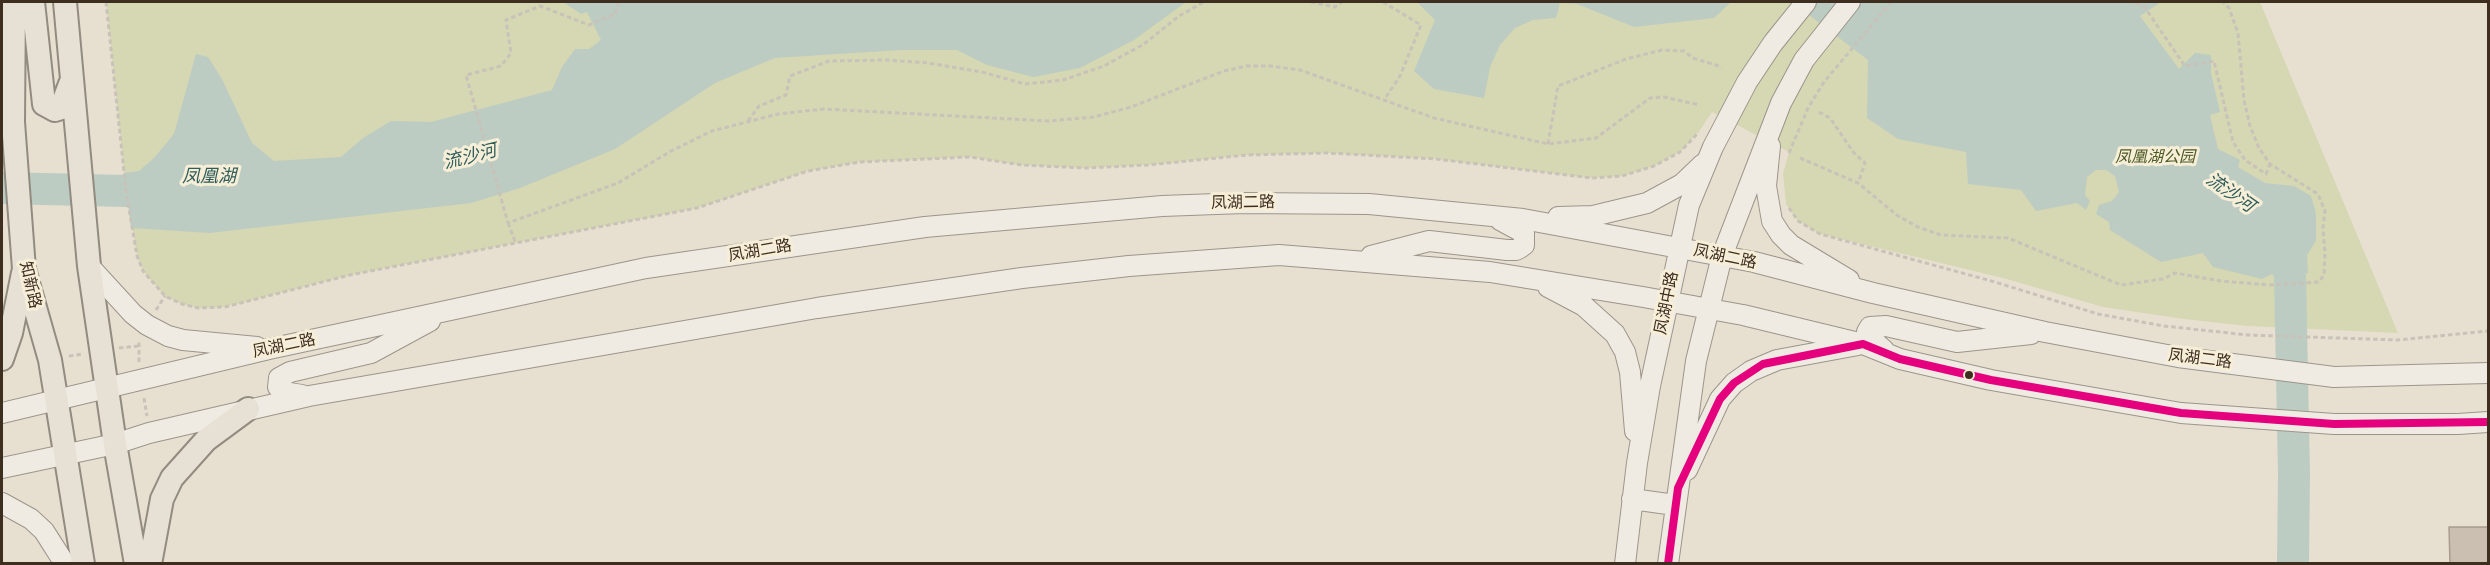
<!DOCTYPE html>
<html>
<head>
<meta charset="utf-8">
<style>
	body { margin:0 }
	#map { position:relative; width:2490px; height:565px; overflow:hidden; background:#e7e0d1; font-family:"Noto Serif",serif }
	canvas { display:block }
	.frame { position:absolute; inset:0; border:3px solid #3d2e20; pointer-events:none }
</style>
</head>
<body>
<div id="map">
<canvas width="2490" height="565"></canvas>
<div class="frame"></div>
</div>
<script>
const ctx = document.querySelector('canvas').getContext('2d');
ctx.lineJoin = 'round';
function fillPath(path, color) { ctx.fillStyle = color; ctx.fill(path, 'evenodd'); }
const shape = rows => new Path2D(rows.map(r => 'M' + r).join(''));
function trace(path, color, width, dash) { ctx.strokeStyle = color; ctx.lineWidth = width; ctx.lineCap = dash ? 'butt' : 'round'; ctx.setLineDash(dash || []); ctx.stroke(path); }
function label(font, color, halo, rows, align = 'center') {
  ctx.font = font + ' "Noto Serif","Noto Sans SC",serif'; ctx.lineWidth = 6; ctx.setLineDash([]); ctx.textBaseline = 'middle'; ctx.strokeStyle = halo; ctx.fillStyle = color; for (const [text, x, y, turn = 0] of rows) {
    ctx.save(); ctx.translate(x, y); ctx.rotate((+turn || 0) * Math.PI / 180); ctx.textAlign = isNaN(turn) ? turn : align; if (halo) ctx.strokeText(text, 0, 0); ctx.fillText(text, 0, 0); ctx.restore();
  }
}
fillPath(shape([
	[106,2,2260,2,2398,333,2247,326,2184,319,2103,307,2003,278,1820,234,1798,221,1786,204,1783,174,1789,152,1712,112,1700,130,1680,152,1654,166,1622,176,1591,178,1436,159,1328,153,1247,155,1148,165,1086,168,1021,165,970,157,860,162,808,171,697,208,350,275,225,307,198,308,182,304,165,296,143,271,137,256,126,191]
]), '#d6d7b3');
fillPath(shape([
	[563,2,1186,2,1134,40,1080,68,1033,77,987,65,957,50,901,50,775,58,715,83,615,149,520,188,471,203,210,233,131,228,124,173,139,171,154,158,174,134,196,54,208,57,222,79,252,143,274,161,341,157,363,138,391,121,431,122,552,90,562,67,575,49,589,49,601,40,587,12,581,14],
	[1417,2,1731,2,1714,18,1634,27,1577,4,1560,3,1556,18,1533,20,1515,28,1500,45,1490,67,1484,98,1434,89,1414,71,1435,20],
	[1792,2,2161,2,2140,16,2179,69,2195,53,2211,55,2211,73,2220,112,2210,115,2218,149,2240,160,2238,167,2265,183,2294,186,2311,196,2316,213,2316,241,2307,255,2308,273,2272,274,2262,279,2213,267,2203,253,2161,262,2110,230,2109,222,2096,214,2099,205,2112,201,2119,192,2115,176,2106,170,2096,170,2087,177,2085,195,2090,201,2086,210,2077,203,2036,211,2021,190,1968,184,1966,152,1898,139,1867,118,1868,60]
]), '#bcccc2');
trace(shape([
	[2,188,126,191,168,188],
	[2273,235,2290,274,2294,474,2293,564]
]), '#bcccc2', 32);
const building = shape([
	[2449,527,2488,527,2488,564,2450,564,2449,527]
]);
fillPath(building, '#cbbfb2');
trace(building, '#a89c90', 1.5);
const secondary = shape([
	[1770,146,1766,186,1772,221,1781,235,1791,245,1849,280],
	[1558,217,1593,216,1647,203,1682,184,1703,164],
	[1371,256,1429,241,1507,250,1516,250,1520,248,1524,245,1524,233,1500,220],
	[89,266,133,314,147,325,168,336,183,340,257,347],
	[1548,287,1584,306,1615,334,1625,352,1630,372,1635,431],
	[1884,350,1869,337,1867,332,1870,327,1886,326,1957,342,2031,334],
	[302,395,283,392,278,387,279,378,290,372,371,353,430,321],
	[2,413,269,349,646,268,925,227,1162,206,1244,203,1369,204,1523,219,1754,262,1873,293,2045,332,2178,357,2334,377,2488,373],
	[2,468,115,444,149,433,309,396,817,308,1022,278,1129,266,1279,255,1490,272,1643,297,1743,315,1863,344,1900,359,1991,380,2181,413,2334,424,2458,424,2488,422],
	[1687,470,1720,399,1734,383,1751,371,1777,360,1858,345],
	[1632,499,1675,505],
	[2,503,31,519,44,531,65,564],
	[1625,564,1637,463,1650,386,1689,205,1713,147,1747,82,1773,43,1806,2],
	[1668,564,1696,361,1722,256,1781,103,1804,60,1850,2]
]);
const primary = shape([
	[14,2,13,122,24,269,50,360,83,564],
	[33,2,44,104,55,110,61,108,70,84],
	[65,2,89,266,115,444,136,564],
	[2,359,11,333,23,273],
	[150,564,162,499,172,478,206,440,248,409]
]);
trace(secondary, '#9c958a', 22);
trace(primary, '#928b80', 26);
trace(shape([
	[106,2,126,191,137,256,143,271,165,296,182,304,198,308,225,307,350,275,697,208,808,171,860,162,970,157,1021,165,1086,168,1148,165,1247,155,1328,153,1436,159,1591,178,1622,176,1654,166,1680,152,1699,132],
	[619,2,615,14,589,25,540,6,506,20,511,53,501,66,466,75,508,223,618,183,671,151,712,131,778,114,824,109,1048,121,1094,117,1131,107,1224,71,1247,66,1270,66,1300,70,1434,118,1548,144,1596,138,1650,98,1664,97,1700,105],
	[1311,2,1335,7,1342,2],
	[1383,2,1421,25,1400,76,1384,100],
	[2129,2,2143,5,2185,66,2214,61,2233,142,2245,160,2266,174,2270,164],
	[1819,112,1830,118,1854,153,1865,163,1858,183],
	[748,121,759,106,786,95,790,76,829,61,884,60,929,63,982,72,1025,84,1063,80,1104,66,1144,44,1179,16,1204,2],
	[1548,144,1558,86,1626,59,1662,50,1684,51,1693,58,1722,67],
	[1789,153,1808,108,1824,82,1891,2],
	[1800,158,1858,183,1898,216,1918,227,1941,235,2008,238,2121,285,2163,279,2175,273,2221,281,2270,285,2319,282,2324,275,2325,253,2323,228,2325,211,2318,194,2270,164,2259,148,2250,126,2244,100,2238,33,2229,8,2223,2],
	[1789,208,1798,221,1820,234,1995,282,2098,314,2164,326,2248,335,2398,340,2488,331],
	[508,223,516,244],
	[156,310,165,296],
	[119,348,138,346],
	[69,356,83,354],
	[139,362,139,342],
	[144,398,147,416]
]), '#c8c2b9', 3, [4.5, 3]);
trace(secondary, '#efebe3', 20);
trace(primary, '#e6e1d4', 22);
trace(shape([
	[1668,564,1678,488,1720,399,1734,383,1763,364,1863,344,1900,359,1991,380,2181,413,2334,424,2488,422]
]), '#e5007d', 8);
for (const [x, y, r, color] of [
	[1969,375,5,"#3d2e20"]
]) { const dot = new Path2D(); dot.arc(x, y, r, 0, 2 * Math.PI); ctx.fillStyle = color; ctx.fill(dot); trace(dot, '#f7eed8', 2); }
label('italic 16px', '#4d5a26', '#f7eed8', [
	["凤凰湖公园",2155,157]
]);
label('16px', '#3d2e20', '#f7eed8', [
	["凤湖二路",1243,203,-1],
	["凤湖二路",760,251,-10],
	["凤湖二路",1725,257,12],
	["知新路",30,285,77],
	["凤湖中路",1667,303,-79],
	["凤湖二路",284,346,-12],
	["凤湖二路",2200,359,7]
]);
label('italic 18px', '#2f5d5a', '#f7eed8', [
	["流沙河",470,157,-14],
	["凤凰湖",209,177],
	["流沙河",2230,193,35]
]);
</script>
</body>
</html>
